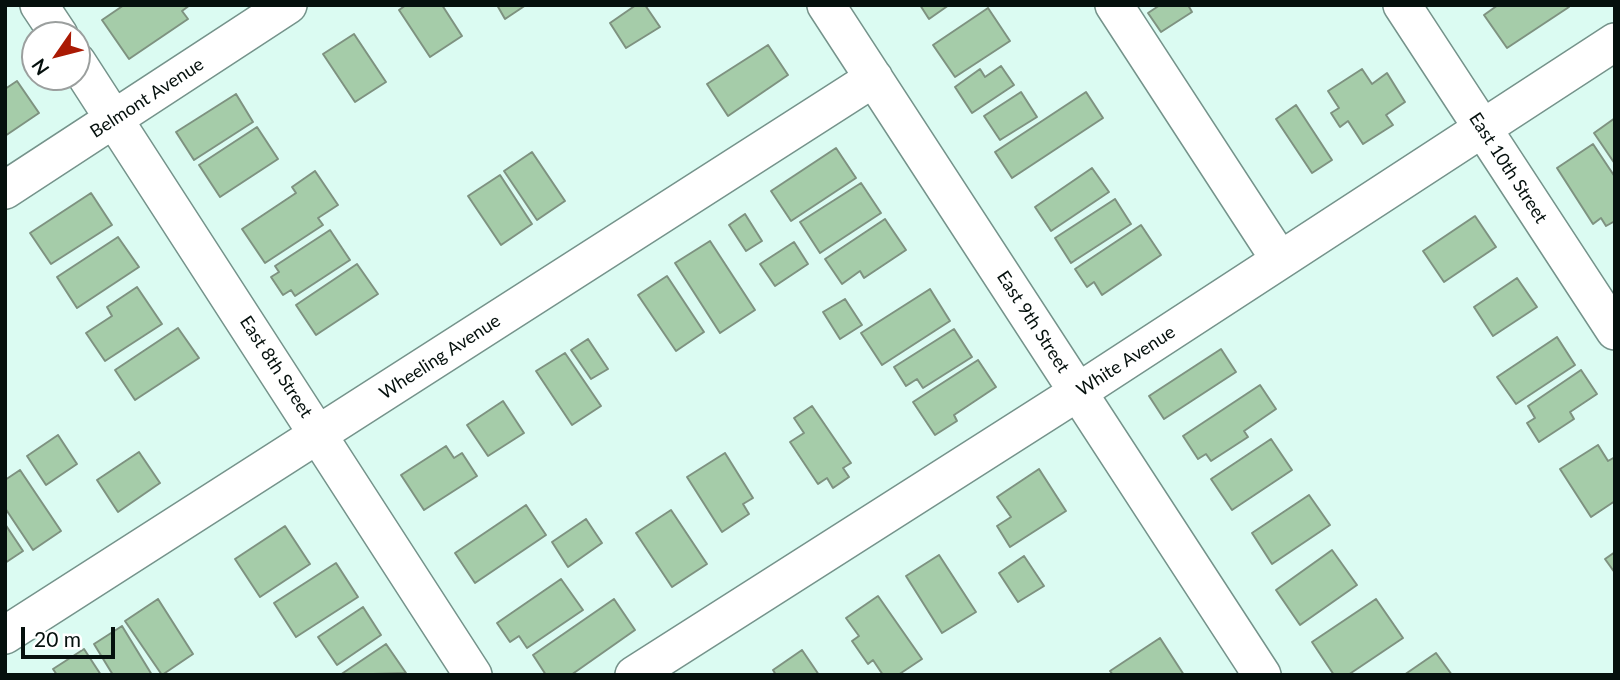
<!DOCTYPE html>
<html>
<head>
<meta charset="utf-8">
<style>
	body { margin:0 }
	#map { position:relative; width:1620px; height:680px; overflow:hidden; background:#dbfbf2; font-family:Lato,sans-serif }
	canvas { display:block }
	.frame { position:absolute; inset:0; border:7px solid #05100d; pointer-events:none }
	.north { position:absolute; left:21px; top:21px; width:70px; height:70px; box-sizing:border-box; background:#fff; border:2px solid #9b9f9e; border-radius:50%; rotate:235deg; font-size:19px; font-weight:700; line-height:28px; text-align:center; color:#05100d }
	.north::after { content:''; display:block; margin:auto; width:24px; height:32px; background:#aa1a04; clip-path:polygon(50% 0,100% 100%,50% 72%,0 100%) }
	.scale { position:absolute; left:21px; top:627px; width:94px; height:32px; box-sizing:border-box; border:4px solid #05100d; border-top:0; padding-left:9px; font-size:21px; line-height:24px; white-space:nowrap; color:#05100d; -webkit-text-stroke:5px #fff; paint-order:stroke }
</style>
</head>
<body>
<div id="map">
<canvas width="1620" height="680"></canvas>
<div class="frame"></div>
<div class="north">N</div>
<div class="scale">20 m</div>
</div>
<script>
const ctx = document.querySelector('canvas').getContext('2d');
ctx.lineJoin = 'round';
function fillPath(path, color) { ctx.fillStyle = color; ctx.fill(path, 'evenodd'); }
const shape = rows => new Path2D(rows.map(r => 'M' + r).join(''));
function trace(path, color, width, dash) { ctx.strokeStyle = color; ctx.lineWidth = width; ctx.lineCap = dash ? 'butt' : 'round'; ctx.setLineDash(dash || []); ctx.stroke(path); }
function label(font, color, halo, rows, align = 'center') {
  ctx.font = font + ' Lato,sans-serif'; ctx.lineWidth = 6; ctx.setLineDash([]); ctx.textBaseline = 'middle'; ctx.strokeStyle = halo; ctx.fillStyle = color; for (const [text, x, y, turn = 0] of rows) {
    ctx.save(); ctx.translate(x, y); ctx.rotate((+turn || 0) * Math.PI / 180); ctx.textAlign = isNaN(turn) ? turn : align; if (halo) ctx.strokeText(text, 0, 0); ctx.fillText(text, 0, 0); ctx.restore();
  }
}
const building = shape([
	[124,5,190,5,182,11,188,19,129,59,102,20,124,5],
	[406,5,442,5,462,36,430,57,399,10,406,5],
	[497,5,526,5,505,19,497,5],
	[636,5,645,5,660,27,626,48,610,23,636,5],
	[920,5,949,5,929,19,920,5],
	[1160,5,1188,5,1192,12,1161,32,1148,13,1160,5],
	[1498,5,1568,5,1569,7,1507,48,1484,15,1498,5],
	[988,8,1010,41,955,77,933,45,988,8],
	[354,34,386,82,355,102,323,54,354,34],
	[768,45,788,75,728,116,707,84,768,45],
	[1001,66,1014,85,972,113,955,87,980,69,985,77,1001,66],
	[1362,69,1372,84,1387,73,1405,102,1386,115,1393,125,1363,144,1348,121,1340,127,1331,113,1339,108,1328,91,1362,69],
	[17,81,39,113,5,136,5,89,17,81],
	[1021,92,1037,117,1000,140,984,116,1021,92],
	[1086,92,1103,118,1012,178,995,152,1086,92],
	[236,94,253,122,194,160,176,132,236,94],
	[1296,105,1332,160,1312,173,1276,119,1296,105],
	[1615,118,1615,164,1594,133,1615,118],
	[257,127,278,159,220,197,199,165,257,127],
	[1593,144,1615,177,1615,221,1606,226,1601,218,1593,224,1557,168,1593,144],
	[836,148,856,178,791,221,771,191,836,148],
	[532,152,565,201,537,220,504,171,532,152],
	[1092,168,1109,192,1051,231,1035,207,1092,168],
	[315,171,338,205,318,218,323,225,265,263,242,229,296,193,292,187,315,171],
	[500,175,532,224,501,245,468,196,500,175],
	[861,183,881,213,820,253,800,222,861,183],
	[91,193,112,225,51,264,30,233,91,193],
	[1115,199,1131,224,1071,263,1055,238,1115,199],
	[745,214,762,241,746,251,729,225,745,214],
	[1475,216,1496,247,1444,282,1423,251,1475,216],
	[885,219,906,250,864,278,860,271,842,284,825,259,885,219],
	[1141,225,1161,255,1102,295,1094,282,1087,287,1075,269,1141,225],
	[330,230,350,260,295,296,291,290,283,295,271,277,279,272,275,266,330,230],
	[118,237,139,267,77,308,57,277,118,237],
	[710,241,755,310,720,333,675,263,710,241],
	[794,242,808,264,775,286,760,264,794,242],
	[357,264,378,294,316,335,296,305,357,264],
	[667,276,704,332,676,351,638,295,667,276],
	[1517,278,1537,307,1493,336,1474,307,1517,278],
	[137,287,162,324,105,361,86,333,112,316,107,307,137,287],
	[930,289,950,321,882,365,861,333,930,289],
	[845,299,862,325,840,339,823,312,845,299],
	[178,328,199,358,135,400,115,370,178,328],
	[954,329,972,357,923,388,917,379,906,386,894,367,954,329],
	[1557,337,1575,365,1516,404,1497,377,1557,337],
	[588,339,608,369,591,379,571,350,588,339],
	[1221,349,1236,372,1164,419,1149,396,1221,349],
	[565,353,601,406,572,425,536,371,565,353],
	[978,360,996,387,954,415,957,421,935,435,913,402,978,360],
	[1581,370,1597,394,1570,412,1574,419,1539,442,1527,423,1535,418,1528,406,1581,370],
	[1260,385,1276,409,1244,431,1248,437,1211,461,1206,454,1198,459,1183,436,1260,385],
	[503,401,524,433,488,456,467,425,503,401],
	[812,406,851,463,843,468,849,477,833,488,827,478,818,484,790,442,804,433,794,418,812,406],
	[58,435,77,464,46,485,27,456,58,435],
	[1271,439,1292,470,1232,510,1211,479,1271,439],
	[1598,445,1608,461,1615,457,1615,501,1591,517,1560,469,1598,445],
	[446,446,454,458,462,453,477,476,424,510,401,475,446,446],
	[139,452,160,483,118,512,97,480,139,452],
	[725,453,753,498,743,504,749,514,722,532,687,477,725,453],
	[1039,469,1066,511,1010,547,997,526,1011,517,997,497,1039,469],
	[20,470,61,531,33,550,5,508,5,480,20,470],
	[1309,495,1330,525,1272,564,1252,533,1309,495],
	[526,505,546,535,475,583,455,553,526,505],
	[671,510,707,564,672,587,636,533,671,510],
	[586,519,602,543,568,567,552,542,586,519],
	[5,524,23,551,5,563,5,524],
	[285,526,310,564,260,597,235,559,285,526],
	[1332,550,1357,585,1300,625,1276,590,1332,550],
	[1615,552,1615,573,1605,559,1615,552],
	[939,555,976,612,942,633,906,576,939,555],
	[1024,556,1044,586,1018,602,999,573,1024,556],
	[336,563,358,597,296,637,274,603,336,563],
	[561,579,583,610,527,648,519,636,510,642,497,623,561,579],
	[878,596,922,659,898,675,883,675,873,660,868,664,852,641,859,636,846,618,878,596],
	[158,599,193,654,162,675,125,621,158,599],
	[614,599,635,630,571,675,546,675,533,655,614,599],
	[1376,599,1403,638,1348,675,1334,675,1312,642,1376,599],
	[363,607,381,635,337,665,318,637,363,607],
	[122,626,152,675,113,675,94,644,122,626],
	[1160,638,1184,675,1113,675,1110,671,1160,638],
	[386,644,406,673,340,675,386,644],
	[84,649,101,675,57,675,53,669,84,649],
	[802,650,819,675,776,675,773,670,802,650],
	[1436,653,1452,675,1404,675,1436,653]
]);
fillPath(building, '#a5cca9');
trace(building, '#7e9280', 2);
const minor = shape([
	[39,5,59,35],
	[826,5,1262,675],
	[1114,5,1280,260],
	[1402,5,1615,331],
	[77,62,473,675],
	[5,190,288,5],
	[5,635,874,78],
	[634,675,1078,392,1615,42]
]);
trace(minor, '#75938b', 40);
trace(minor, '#fff', 37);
label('18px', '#05100d', '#fff', [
	["Belmont Avenue",147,98,-33],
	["East 10th Street",1508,168,57],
	["East 9th Street",1033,322,57],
	["Wheeling Avenue",440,357,-33],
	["White Avenue",1126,361,-33],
	["East 8th Street",276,367,57]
]);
</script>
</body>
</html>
